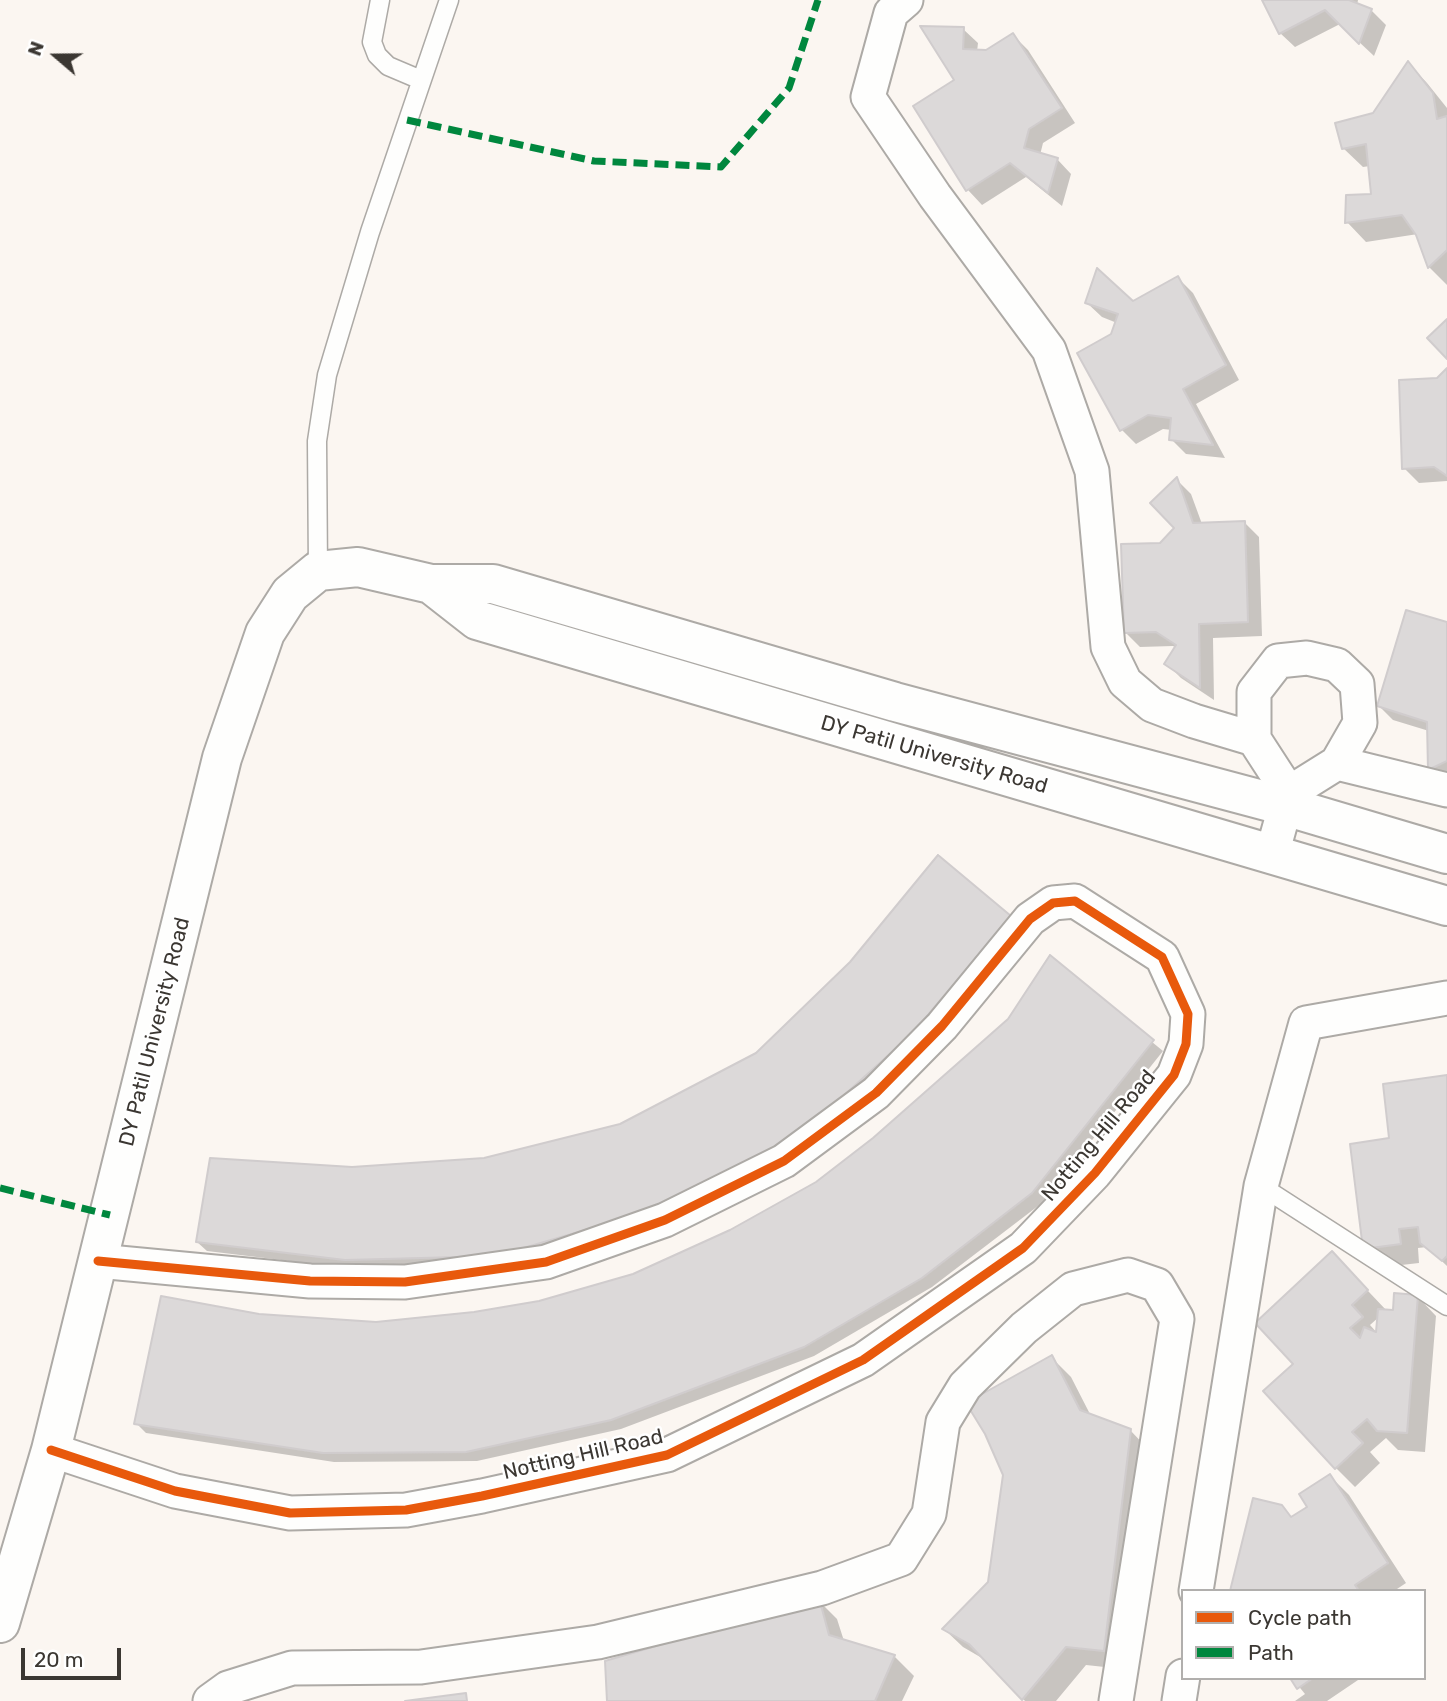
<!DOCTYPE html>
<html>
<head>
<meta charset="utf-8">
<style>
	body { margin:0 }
	#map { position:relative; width:1447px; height:1701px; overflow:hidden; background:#fbf6f1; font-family:Rubik,sans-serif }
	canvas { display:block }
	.legend { position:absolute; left:1181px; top:1589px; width:245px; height:91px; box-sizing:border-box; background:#fff; border:2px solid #b1afad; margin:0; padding:9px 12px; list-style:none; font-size:21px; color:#3b3732 }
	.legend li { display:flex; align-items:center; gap:14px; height:35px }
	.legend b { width:35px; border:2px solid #b1afad }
	.north { position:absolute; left:21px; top:21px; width:70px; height:70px; -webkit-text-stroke:5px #fff; paint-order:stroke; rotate:290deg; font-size:19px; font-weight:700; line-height:28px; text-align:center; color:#3b3732 }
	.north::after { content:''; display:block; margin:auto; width:24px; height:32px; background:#3b3732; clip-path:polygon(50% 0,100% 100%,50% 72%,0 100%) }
	.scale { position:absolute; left:21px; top:1648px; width:100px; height:32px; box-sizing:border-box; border:4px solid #3b3732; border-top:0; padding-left:9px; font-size:21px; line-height:24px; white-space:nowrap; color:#3b3732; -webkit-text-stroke:5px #fff; paint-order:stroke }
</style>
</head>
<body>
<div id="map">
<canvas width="1447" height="1701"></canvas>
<ul class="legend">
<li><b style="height:9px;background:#e8590c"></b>Cycle path</li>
<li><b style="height:9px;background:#00873e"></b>Path</li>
</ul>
<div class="north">N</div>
<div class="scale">20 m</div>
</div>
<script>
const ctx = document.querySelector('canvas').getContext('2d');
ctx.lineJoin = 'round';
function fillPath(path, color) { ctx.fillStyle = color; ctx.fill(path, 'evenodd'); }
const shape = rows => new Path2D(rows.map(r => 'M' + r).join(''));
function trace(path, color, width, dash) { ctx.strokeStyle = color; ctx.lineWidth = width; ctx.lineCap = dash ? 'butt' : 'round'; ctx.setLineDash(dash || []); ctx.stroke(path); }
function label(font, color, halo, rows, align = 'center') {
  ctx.font = font + ' Rubik,sans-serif'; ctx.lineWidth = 5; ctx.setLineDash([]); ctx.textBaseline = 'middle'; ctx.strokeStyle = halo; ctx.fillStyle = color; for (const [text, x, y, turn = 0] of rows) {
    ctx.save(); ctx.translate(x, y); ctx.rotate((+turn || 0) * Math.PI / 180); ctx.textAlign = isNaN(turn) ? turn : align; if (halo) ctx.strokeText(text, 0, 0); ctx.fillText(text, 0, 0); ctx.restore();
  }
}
fillPath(shape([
	[1264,0,1358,0,1357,5,1371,10,1386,25,1374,56,1340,24,1295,47,1280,33],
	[963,29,978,43,977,52,987,52,1013,35,1028,50,1075,123,1043,143,1040,155,1057,159,1071,174,1062,206,1026,177,982,205,968,190,915,107,956,80],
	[1409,64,1427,83,1447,108,1447,285,1429,267,1418,234,1366,242,1347,222,1373,196,1370,166,1363,167,1343,148,1374,115],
	[1178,278,1193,293,1239,380,1196,404,1225,458,1186,454,1171,439,1172,430,1163,429,1136,444,1122,430,1113,335,1117,323,1102,317,1087,303,1132,303],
	[1447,370,1447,481,1419,483,1404,468,1438,380],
	[1177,480,1191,494,1202,524,1245,523,1259,537,1262,636,1213,638,1214,700,1181,678,1166,663,1176,648,1173,646,1140,647,1126,633,1160,544,1177,528],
	[1447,624,1447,782,1430,769,1429,731,1393,720,1379,706],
	[938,857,1019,927,813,1141,506,1265,356,1269,207,1251,197,1242,352,1169,485,1159,620,1126,757,1055,851,963],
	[1050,958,1163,1051,1042,1203,932,1287,814,1356,621,1429,477,1461,334,1462,146,1433,136,1423,258,1315,376,1323,474,1314,539,1303,634,1275,731,1232,817,1183,874,1140,1009,1020],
	[1447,1077,1447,1266,1427,1247,1418,1248,1419,1263,1384,1267,1365,1248,1391,1140],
	[1351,1273,1387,1311,1394,1312,1417,1296,1436,1316,1425,1452,1398,1450,1386,1438,1370,1452,1380,1463,1355,1487,1336,1468,1295,1364],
	[1379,1317,1378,1334,1370,1325],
	[1051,1357,1071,1377,1091,1416,1130,1430,1149,1450,1123,1669,1086,1665,1056,1701,1025,1701,987,1661,963,1647,944,1629,990,1583],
	[1330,1476,1349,1495,1406,1583,1394,1591,1232,1591,1281,1506,1293,1518,1309,1508],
	[818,1600,837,1619,844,1641,895,1657,914,1676,902,1701,608,1701],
	[1292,1678,1361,1678,1327,1701,1295,1701,1305,1694]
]), '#0003');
const building = shape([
	[1262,0,1349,0,1372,9,1359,44,1325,10,1279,34,1262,0],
	[920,26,964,27,963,49,986,50,1013,33,1062,108,1029,129,1024,148,1058,158,1048,193,1010,163,966,191,913,106,954,80,920,26],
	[1408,61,1433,93,1437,119,1447,116,1447,250,1428,268,1416,235,1402,215,1345,223,1346,195,1371,194,1366,144,1342,149,1335,123,1373,113,1408,61],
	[1097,268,1133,301,1178,276,1226,365,1183,389,1213,445,1169,440,1171,418,1148,415,1120,431,1077,353,1111,334,1118,314,1085,303,1097,268],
	[1447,319,1447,359,1427,338,1447,319],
	[1447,368,1447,476,1434,467,1402,469,1399,380,1437,378,1447,368],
	[1177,477,1193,523,1245,521,1248,622,1199,624,1200,688,1164,664,1176,645,1156,632,1124,633,1121,544,1160,543,1174,528,1150,503,1177,477],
	[1406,610,1447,622,1447,761,1428,770,1427,722,1377,706,1406,610],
	[938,855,1011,916,912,1034,803,1132,647,1212,496,1256,345,1260,196,1242,210,1158,352,1167,484,1158,620,1124,756,1053,850,962,938,855],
	[1050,955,1154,1040,1032,1193,922,1278,804,1347,611,1420,466,1452,323,1453,134,1424,161,1296,259,1314,376,1322,474,1312,539,1301,633,1274,730,1230,816,1182,873,1138,1008,1019,1050,955],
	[1447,1075,1447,1256,1442,1261,1420,1243,1418,1227,1399,1229,1401,1244,1363,1249,1350,1144,1389,1138,1383,1084,1447,1075],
	[1332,1251,1368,1290,1352,1305,1363,1317,1350,1328,1360,1338,1364,1327,1376,1332,1378,1309,1393,1310,1394,1293,1418,1295,1407,1433,1377,1431,1367,1419,1352,1432,1363,1443,1335,1469,1263,1391,1293,1364,1255,1323,1332,1251],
	[1052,1355,1080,1410,1131,1429,1104,1651,1066,1647,1022,1700,969,1644,942,1629,988,1582,1003,1475,985,1434,966,1403,1052,1355],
	[1330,1474,1388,1563,1355,1585,1359,1591,1230,1591,1253,1498,1282,1505,1291,1517,1307,1507,1299,1494,1330,1474],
	[819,1598,829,1635,895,1655,875,1701,607,1701,605,1661,819,1598],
	[1290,1678,1313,1678,1297,1689,1290,1678],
	[466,1693,467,1701,405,1701,466,1693]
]);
fillPath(building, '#dcd9d9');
trace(building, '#d0cccd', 2);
const service = shape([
	[380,0,372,42,377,55,388,66,421,80],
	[318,571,317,441,327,375,370,232,449,0],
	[1261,1186,1447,1306]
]);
const minor = shape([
	[906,0,891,13,868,97,935,196,1049,350,1092,471,1108,647,1125,682,1152,705,1194,721,1254,739],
	[1337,763,1447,790],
	[1272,854,1289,793,1337,763,1360,723,1357,684,1337,665,1307,658,1278,661,1254,692,1254,739,1289,793],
	[51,1450,175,1491,290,1513,406,1510,482,1496,667,1455,863,1360,1023,1248,1095,1173,1174,1075,1186,1044,1188,1014,1162,957,1075,901,1053,903,1030,919,942,1026,876,1093,784,1161,665,1220,546,1262,405,1282,310,1281,98,1261],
	[1196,1591,1261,1186,1306,1023,1447,998],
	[210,1701,228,1688,292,1668,421,1667,598,1642,822,1588,901,1559,929,1514,943,1422,965,1386,1024,1328,1073,1289,1128,1275,1157,1285,1177,1319,1116,1701],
	[1179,1701,1183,1676]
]);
const tertiary = shape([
	[431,584,477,620,1447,906],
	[0,1623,51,1450,222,758,265,633,290,594,318,571,358,567,431,584,493,584,895,702,1285,806,1447,854]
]);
trace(service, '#adaaa6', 21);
trace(minor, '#adaaa6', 37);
trace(tertiary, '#adaaa6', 42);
trace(service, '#fefefd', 18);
trace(minor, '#fefefd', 33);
trace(tertiary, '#fefefd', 38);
trace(shape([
	[407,120,594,161,721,167,789,88,818,0],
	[0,1188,110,1215]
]), '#00873e', 7, [14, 7]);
trace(shape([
	[51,1450,175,1491,290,1513,406,1510,482,1496,667,1455,863,1360,1023,1248,1095,1173,1174,1075,1186,1044,1188,1014,1162,957,1075,901,1053,903,1030,919,942,1026,876,1093,784,1161,665,1220,546,1262,405,1282,310,1281,98,1261]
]), '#e8590c', 9);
label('21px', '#3b3732', '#fff', [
	["DY Patil University Road",934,755,16],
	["DY Patil University Road",155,1032,-76],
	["Notting Hill Road",1099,1136,-50],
	["Notting Hill Road",583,1455,-13]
]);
</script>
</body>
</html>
